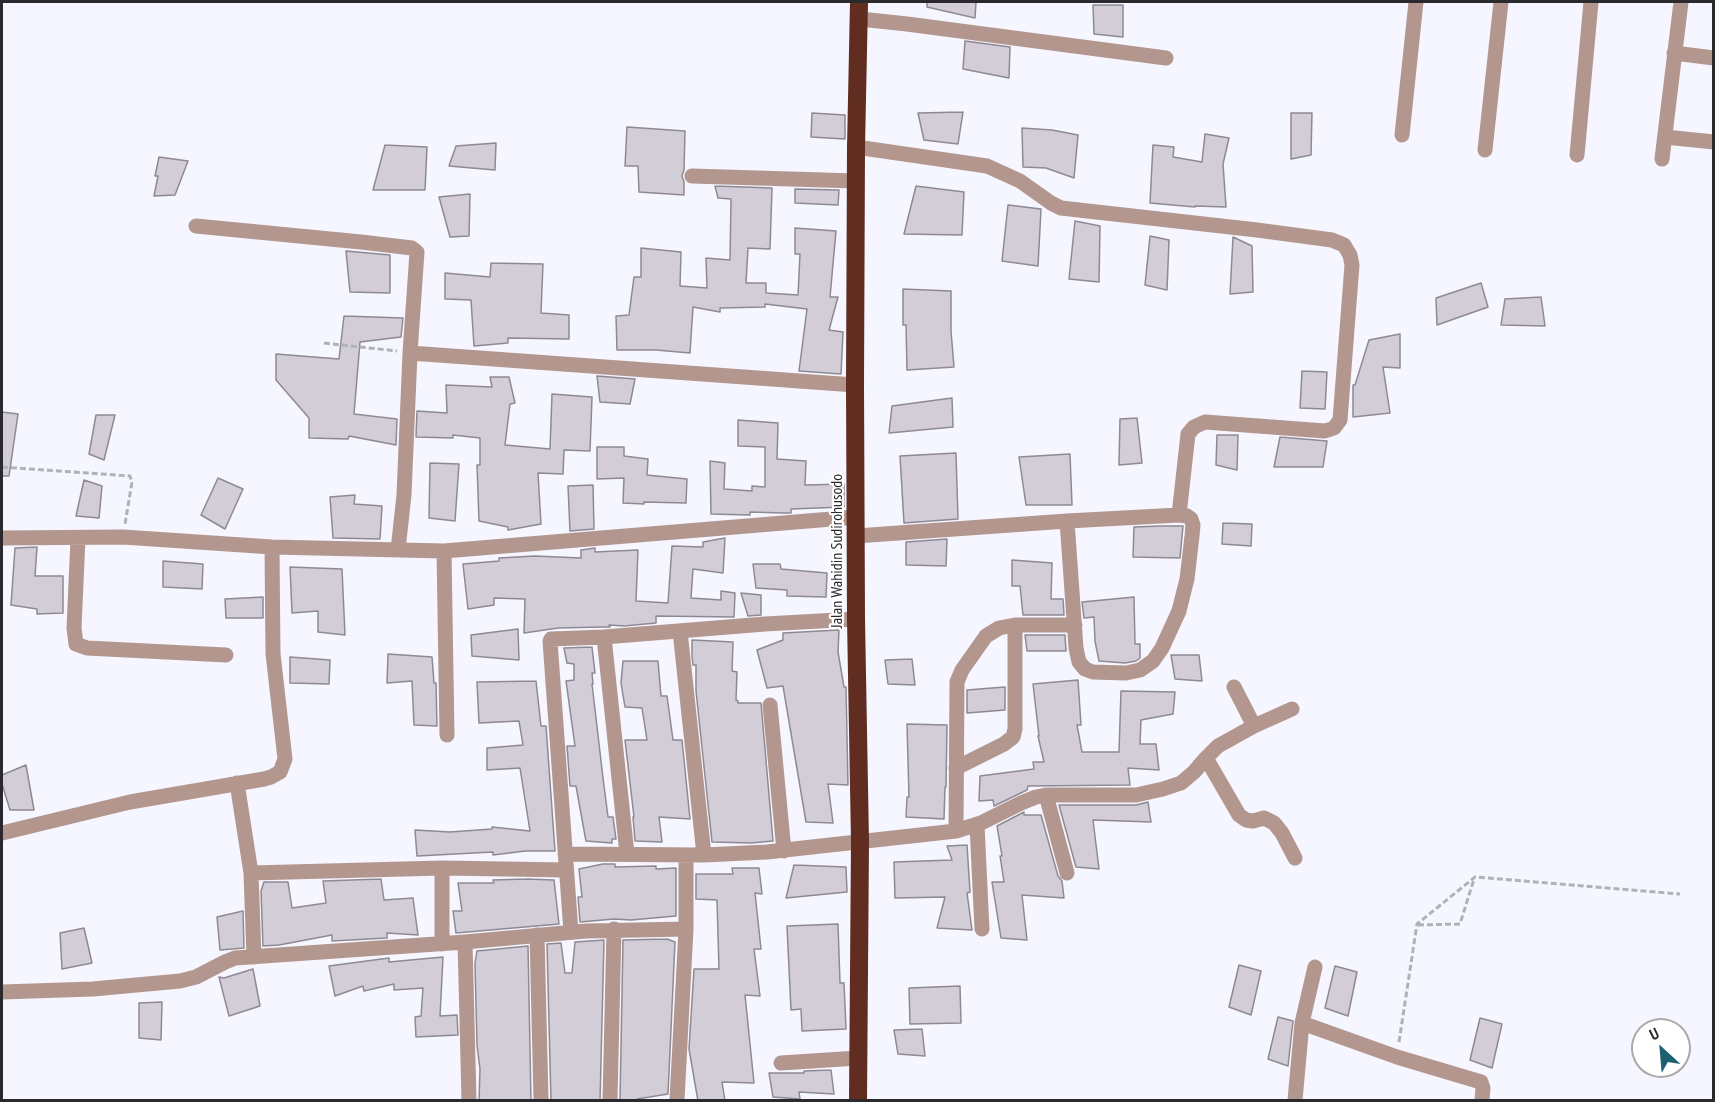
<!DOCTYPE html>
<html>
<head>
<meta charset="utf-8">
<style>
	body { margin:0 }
	#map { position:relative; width:1715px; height:1102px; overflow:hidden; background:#f5f6ff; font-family:"PT Sans Narrow",sans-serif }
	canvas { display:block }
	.frame { position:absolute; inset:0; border:3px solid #2a2a2e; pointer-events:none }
	.north { position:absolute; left:1631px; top:1018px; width:60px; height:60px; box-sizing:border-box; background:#fff; border:2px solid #aaaaab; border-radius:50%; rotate:334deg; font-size:16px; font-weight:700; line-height:24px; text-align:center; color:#2a2a2e }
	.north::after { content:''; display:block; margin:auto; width:21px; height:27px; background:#1b6172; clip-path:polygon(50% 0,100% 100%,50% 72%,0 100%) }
</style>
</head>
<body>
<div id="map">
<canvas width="1715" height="1102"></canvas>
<div class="frame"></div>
<div class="north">U</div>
</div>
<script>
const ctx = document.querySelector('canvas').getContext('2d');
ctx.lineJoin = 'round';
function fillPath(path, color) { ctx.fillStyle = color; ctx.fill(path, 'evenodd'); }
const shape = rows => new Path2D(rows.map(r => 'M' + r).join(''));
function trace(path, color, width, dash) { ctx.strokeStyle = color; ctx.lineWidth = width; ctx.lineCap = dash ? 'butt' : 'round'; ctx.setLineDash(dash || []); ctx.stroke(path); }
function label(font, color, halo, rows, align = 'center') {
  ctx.font = font + ' "PT Sans Narrow",sans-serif'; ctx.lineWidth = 4.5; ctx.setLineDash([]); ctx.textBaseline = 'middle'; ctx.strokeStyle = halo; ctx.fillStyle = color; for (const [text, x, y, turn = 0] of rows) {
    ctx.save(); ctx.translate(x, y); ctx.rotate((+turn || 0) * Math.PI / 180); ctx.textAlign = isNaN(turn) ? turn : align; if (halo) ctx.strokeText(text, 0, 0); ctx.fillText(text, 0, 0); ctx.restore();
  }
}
const building = shape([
	[927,2,976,2,975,18,927,7,927,2],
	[1093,5,1123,5,1123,37,1094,34,1093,5],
	[965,41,1010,47,1009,78,963,69,965,41],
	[963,112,958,144,924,140,918,113,963,112],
	[812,113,845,115,845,139,811,137,812,113],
	[1291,113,1312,113,1311,155,1291,159,1291,113],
	[627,127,685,131,684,170,682,176,684,182,684,195,639,192,638,166,625,166,627,127],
	[1022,128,1052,130,1078,135,1074,178,1046,168,1023,167,1022,128],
	[1205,134,1229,138,1223,164,1226,207,1195,206,1195,207,1150,203,1153,145,1174,147,1173,157,1202,162,1205,134],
	[496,143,495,170,449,166,456,146,496,143],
	[385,145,427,147,425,190,373,190,385,145],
	[159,157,188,161,175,195,154,196,158,176,155,176,159,157],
	[715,186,772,188,770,249,748,248,746,283,766,283,766,293,798,295,800,254,795,254,795,228,836,231,830,297,838,297,829,330,843,332,841,374,799,371,807,309,765,304,765,307,720,308,720,312,693,307,690,353,656,350,617,350,616,316,629,315,634,277,641,277,641,248,681,252,680,286,707,288,706,258,730,260,731,199,718,198,715,186],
	[916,186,964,192,962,235,904,234,916,186],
	[795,189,839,190,838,205,795,203,795,189],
	[470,194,469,236,450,237,439,197,470,194],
	[1008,205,1041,209,1038,266,1002,261,1008,205],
	[1075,221,1100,226,1099,282,1069,279,1075,221],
	[1150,236,1169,240,1167,290,1145,285,1150,236],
	[1233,237,1252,246,1253,292,1230,294,1233,237],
	[346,251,390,255,390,293,350,292,346,251],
	[491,263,543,264,541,313,569,315,569,339,508,338,508,343,474,346,471,300,445,299,445,273,490,277,491,263],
	[1481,283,1488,307,1437,325,1436,298,1481,283],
	[903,289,951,291,951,331,954,367,907,370,906,325,903,325,903,289],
	[1541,297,1545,326,1501,325,1505,299,1541,297],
	[344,316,403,318,401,337,360,342,354,414,397,419,396,445,349,436,348,439,309,438,309,418,276,380,276,354,339,359,344,316],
	[1400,334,1400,368,1383,367,1390,413,1353,417,1353,385,1355,385,1369,340,1400,334],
	[1302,371,1327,372,1325,409,1300,408,1302,371],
	[597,376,635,379,630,404,600,402,597,376],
	[490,377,509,377,515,403,510,404,505,445,550,449,552,394,592,397,590,451,564,450,563,474,538,473,541,524,508,530,508,527,479,521,477,465,480,465,480,438,453,435,453,438,416,437,417,411,447,413,446,385,492,387,490,377],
	[952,398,953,427,889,433,892,406,952,398],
	[2,412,18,414,9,476,2,476,2,412],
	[96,415,115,415,104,460,89,454,96,415],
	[1137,418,1142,463,1119,465,1120,419,1137,418],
	[738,420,778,423,777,459,806,461,805,485,844,484,844,507,791,509,791,513,784,513,750,512,750,515,711,514,710,461,725,463,724,489,752,491,752,486,765,487,765,447,738,446,738,420],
	[1217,435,1238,435,1237,470,1216,465,1217,435],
	[1280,437,1327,441,1323,467,1274,467,1280,437],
	[597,447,624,447,624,456,648,459,647,475,687,479,686,503,644,502,644,504,623,503,624,478,597,479,597,447],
	[956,453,958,519,904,523,900,456,956,453],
	[1070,454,1072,505,1026,505,1019,457,1070,454],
	[430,463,459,464,455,521,429,518,430,463],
	[218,478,243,489,225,529,201,515,218,478],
	[84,480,102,486,99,518,76,516,84,480],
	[593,485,594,529,570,531,568,486,593,485],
	[355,495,354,504,382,506,380,539,333,538,330,497,355,495],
	[1223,523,1252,524,1251,546,1222,544,1223,523],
	[1160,526,1183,526,1180,558,1133,557,1134,527,1160,526],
	[725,538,723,573,693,569,691,598,721,600,721,591,735,593,734,617,656,616,656,623,624,626,609,625,610,627,603,627,558,628,524,633,525,599,494,598,494,605,468,609,463,564,499,561,499,558,535,556,581,558,581,550,595,548,595,552,638,550,636,601,668,603,672,546,703,547,703,542,725,538],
	[947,539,946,566,906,565,906,542,947,539],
	[37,547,35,576,63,576,63,613,37,614,37,609,11,605,15,548,37,547],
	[1012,560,1052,563,1051,599,1063,599,1064,615,1023,615,1020,586,1012,586,1012,560],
	[163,561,203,564,202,589,163,587,163,561],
	[753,564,780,564,781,569,827,573,826,597,787,596,787,590,756,588,753,564],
	[290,567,342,569,345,635,318,632,318,611,292,613,290,567],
	[741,593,761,595,761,615,748,616,741,593],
	[263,597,263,618,226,618,225,599,263,597],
	[1134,597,1135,644,1140,644,1140,658,1136,661,1125,663,1099,661,1095,641,1094,617,1084,618,1082,602,1134,597],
	[518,629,519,660,472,656,471,635,518,629],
	[839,630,838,652,844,687,846,687,848,785,828,784,833,823,806,822,783,686,767,688,757,650,783,640,783,633,839,630],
	[1025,635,1065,635,1066,651,1027,651,1025,635],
	[692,640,733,642,732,671,737,672,736,700,738,701,738,703,761,703,773,841,751,843,712,842,696,691,696,665,693,665,692,656,692,640],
	[592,647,595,673,592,673,593,684,592,684,603,778,608,817,613,817,616,839,612,839,612,843,586,841,576,786,570,786,567,746,575,746,566,681,574,680,574,664,567,663,564,648,592,647],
	[388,654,432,657,434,683,436,683,437,726,414,725,412,681,387,683,388,654],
	[1171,655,1199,655,1202,681,1175,679,1171,655],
	[290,657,330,660,329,684,290,683,290,657],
	[912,659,915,685,888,684,885,660,912,659],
	[623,661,658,661,661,696,667,696,673,740,682,740,690,819,659,817,662,842,635,841,633,817,634,817,625,740,647,740,642,708,625,707,621,683,623,661],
	[1078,680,1081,725,1077,725,1082,752,1119,752,1121,691,1175,692,1173,714,1141,720,1140,744,1156,744,1159,770,1128,768,1130,785,1028,786,1027,790,994,806,993,800,979,801,980,776,1034,769,1033,762,1044,762,1038,736,1039,736,1033,684,1078,680],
	[536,681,541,726,546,726,555,851,525,851,493,855,493,852,417,856,415,830,450,832,492,829,492,827,530,831,520,768,487,770,487,748,523,745,519,721,479,723,477,682,536,681],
	[1005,687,1005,710,967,713,967,690,1005,687],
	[907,724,947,725,946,787,945,787,944,819,906,817,907,797,909,797,907,724],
	[26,765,34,810,10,810,2,784,2,775,26,765],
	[1148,802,1151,822,1093,820,1099,869,1076,867,1059,805,1136,805,1148,802],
	[1024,812,1024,815,1041,815,1058,876,1062,881,1064,898,1022,895,1027,940,1001,938,992,882,1004,882,1000,856,1002,856,997,826,1024,812],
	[967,845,970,892,967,893,972,930,937,928,945,897,895,898,894,862,952,860,947,846,967,845],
	[603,864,615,864,615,867,656,866,656,869,676,868,676,916,631,920,614,919,580,922,578,897,582,897,579,869,603,864],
	[794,865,846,867,847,892,786,898,794,865],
	[732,868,759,868,762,894,755,893,761,949,754,949,760,996,745,995,754,1083,722,1082,725,1101,698,1101,689,1049,694,969,719,969,717,900,696,899,696,874,733,874,732,868],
	[381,879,384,900,413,898,418,935,387,933,387,938,332,941,332,935,279,945,263,946,261,891,264,882,288,882,292,908,326,903,323,881,381,879],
	[526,879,554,880,559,924,456,933,453,911,462,911,458,883,494,883,493,880,526,879],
	[243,911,244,948,220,950,217,917,243,911],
	[838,924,840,983,844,983,846,1029,802,1031,801,1009,791,1010,787,926,838,924],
	[84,928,92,963,62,969,60,933,84,928],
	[667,939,675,942,668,1094,637,1099,637,1101,620,1101,623,940,667,939],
	[604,940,600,1101,551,1101,547,944,561,943,565,973,572,973,575,942,604,940],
	[528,946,531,1101,479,1101,480,1069,477,1045,475,963,477,951,528,946],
	[443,957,440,1016,457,1015,458,1035,416,1037,415,1017,421,1016,423,988,394,990,394,984,364,991,363,986,335,996,329,966,389,958,389,962,443,957],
	[1239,965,1261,971,1251,1015,1229,1007,1239,965],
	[1335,966,1357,972,1348,1016,1325,1008,1335,966],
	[253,969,260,1006,229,1016,219,977,224,978,253,969],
	[960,986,961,1023,910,1024,909,988,960,986],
	[162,1002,161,1040,139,1038,139,1003,162,1002],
	[1278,1017,1293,1021,1288,1066,1268,1059,1278,1017],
	[1480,1018,1502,1024,1492,1068,1470,1060,1480,1018],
	[922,1029,925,1056,898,1054,894,1030,922,1029],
	[831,1070,834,1094,799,1092,800,1099,773,1097,769,1073,804,1073,804,1071,831,1070]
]);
fillPath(building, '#d3cdd8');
trace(building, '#8e8992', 1.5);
trace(shape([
	[324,343,397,351],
	[2,467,130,476,132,482,125,524],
	[1418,925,1460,924,1474,879],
	[1399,1042,1417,924,1475,877,1680,894]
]), '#b1b2b9', 3, [6, 3]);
trace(shape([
	[860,19,907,24,1166,58],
	[1674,53,1714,58],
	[1402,135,1416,2],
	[1665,137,1714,142],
	[856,147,987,166,1020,181,1051,203,1061,208,1257,230,1332,240,1344,245,1350,255,1352,265,1340,420,1334,428,1325,431,1205,422,1194,427,1188,434,1179,515],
	[1485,150,1501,2],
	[1577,155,1591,2],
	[1662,159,1681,2],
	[692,176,856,181],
	[196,226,361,242,412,248,417,252,410,353,404,495,398,550],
	[410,353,855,385],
	[856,536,1067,521,1179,515,1187,516,1191,519,1193,525,1192,536,1187,579,1179,611,1162,648,1153,661,1140,670,1126,673,1093,672,1085,669,1079,662,1076,648,1067,521],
	[2,538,123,537,272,547,444,551,856,517],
	[78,538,74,628,76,644,87,648,226,655],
	[444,551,447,735],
	[680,631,704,855],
	[604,637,627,854],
	[1234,687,1254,726],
	[770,705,784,851],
	[1206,758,1239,815,1246,820,1253,821,1264,818,1274,823,1282,833,1295,858],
	[956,768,1004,744,1013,737,1015,729,1015,625],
	[237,783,251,873,254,957],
	[1046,795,1067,873],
	[977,825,982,929],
	[956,831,981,823,1021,803,1036,797,1046,795,1136,795,1163,789,1181,783,1194,772,1206,758,1218,746,1254,726,1292,709],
	[2,833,130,802,264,779,271,777,280,772,285,759,273,654,272,547],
	[565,854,704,855,767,852,956,831,957,682,962,670,986,636,999,628,1015,625,1075,625],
	[251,873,442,868,566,870],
	[571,932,550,641,551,639,604,637,765,624,856,619],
	[537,935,541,1100],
	[465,942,469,1100],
	[442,944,442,868],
	[2,992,93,989,180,981,196,977,225,962,235,958,465,942,586,931,686,929],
	[1302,1023,1315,967],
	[781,1063,858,1058],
	[610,1100,614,929],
	[677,1100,686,929,686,855],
	[1295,1100,1302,1023,1397,1057,1481,1082,1483,1088,1482,1100]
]), '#b3978f', 15);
trace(shape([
	[858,1100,860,842,856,619,855,385,856,147,859,2]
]), '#602d20', 18);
label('16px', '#2a2a2e', '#fff', [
	["Jalan Wahidin Sudirohusodo",837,551,-90]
]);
</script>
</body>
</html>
